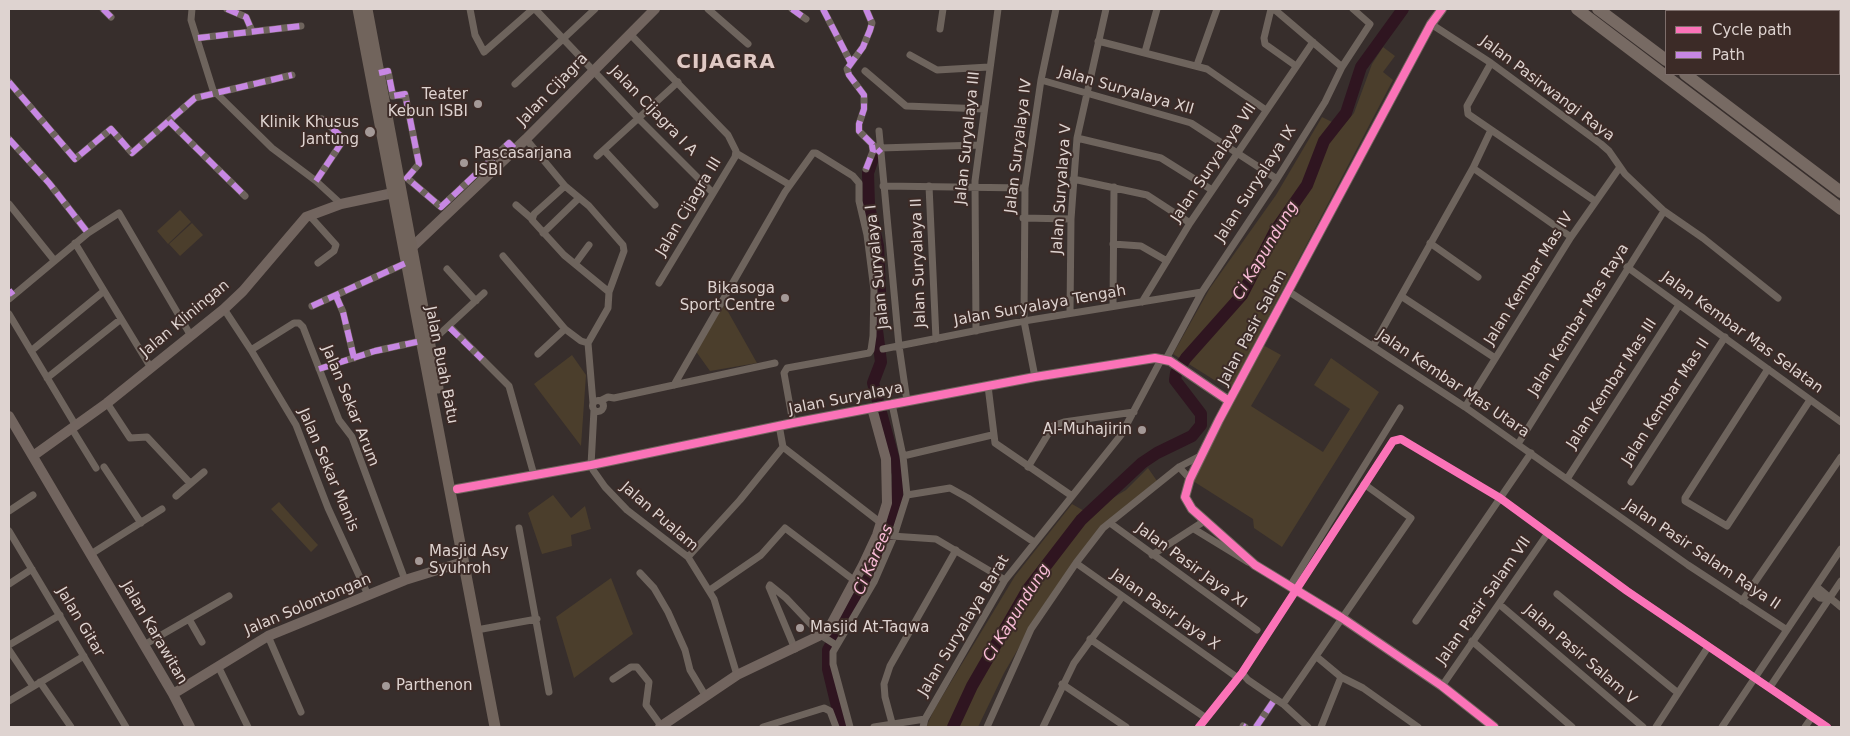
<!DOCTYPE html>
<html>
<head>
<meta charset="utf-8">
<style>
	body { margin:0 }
	#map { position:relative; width:1850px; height:736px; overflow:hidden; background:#372e2c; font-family:"DejaVu Sans",sans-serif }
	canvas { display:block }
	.frame { position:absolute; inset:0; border:10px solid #ded3d0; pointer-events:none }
	.legend { position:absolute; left:1665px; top:10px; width:175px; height:65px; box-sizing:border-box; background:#3c2b27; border:1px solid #7d6e6b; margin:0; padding:6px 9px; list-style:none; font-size:15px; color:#ded3d0 }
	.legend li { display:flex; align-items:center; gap:10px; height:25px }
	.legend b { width:25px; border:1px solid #7d6e6b }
</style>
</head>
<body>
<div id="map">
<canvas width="1850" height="736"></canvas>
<div class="frame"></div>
<ul class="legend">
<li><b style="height:6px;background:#fb73b8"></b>Cycle path</li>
<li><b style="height:6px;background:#c787e3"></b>Path</li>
</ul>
</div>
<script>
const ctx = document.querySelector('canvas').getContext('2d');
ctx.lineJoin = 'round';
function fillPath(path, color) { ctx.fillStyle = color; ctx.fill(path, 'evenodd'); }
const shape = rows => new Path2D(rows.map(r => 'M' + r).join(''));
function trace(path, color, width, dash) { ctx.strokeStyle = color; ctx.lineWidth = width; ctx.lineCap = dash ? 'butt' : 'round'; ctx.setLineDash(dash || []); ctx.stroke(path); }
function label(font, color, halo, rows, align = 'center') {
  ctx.font = font + ' "DejaVu Sans",sans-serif'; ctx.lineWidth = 4; ctx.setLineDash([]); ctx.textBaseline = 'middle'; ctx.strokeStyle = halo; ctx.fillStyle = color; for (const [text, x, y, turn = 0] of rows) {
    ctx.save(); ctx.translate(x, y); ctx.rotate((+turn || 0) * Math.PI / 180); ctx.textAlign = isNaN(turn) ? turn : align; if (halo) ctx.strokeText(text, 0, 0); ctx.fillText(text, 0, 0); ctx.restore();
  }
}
fillPath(shape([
	[1383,47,1395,56,1383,72,1393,80,1230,390,1173,354,1210,288,1276,195,1322,117,1342,127,1354,113,1372,64],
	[180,210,191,222,168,244,157,231],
	[192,223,203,235,180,256,169,244],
	[722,301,757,363,710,371,695,350],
	[1263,345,1281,355,1251,406,1323,452,1350,409,1314,385,1331,358,1379,392,1282,547,1254,528,1253,519,1193,481],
	[572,355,586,375,581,446,534,384],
	[1148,468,1157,481,1104,524,1045,603,1004,673,978,727,926,727,934,710,1015,576,1072,504,1093,516,1111,499,1126,490],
	[553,495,571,518,585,506,591,529,571,535,572,546,542,554,528,513],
	[279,502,318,545,311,552,271,509],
	[611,578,633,634,574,678,556,617]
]), '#4b3e2c');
trace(shape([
	[842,727,828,669,828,650,869,578,892,526,897,496,898,475,873,383,881,362,877,330,880,290,878,246,869,206,868,173,874,155],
	[953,727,972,686,1028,589,1081,520,1142,463,1157,453,1192,436,1201,425,1201,414,1175,380,1176,373,1186,358,1242,295,1275,231,1307,185,1324,141,1346,113,1361,67,1403,9]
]), '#2f1520', 12);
trace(shape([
	[103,9,111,17],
	[192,9,191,20,213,90,272,148,316,181,341,204],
	[227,9,246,17,252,31],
	[470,9,475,35,484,52,533,9],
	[535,9,638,118,713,193],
	[708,9,748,44],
	[792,9,806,19],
	[823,9,851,63],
	[866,9,872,23,870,30,863,47,847,69,849,75,864,95,864,109,859,124,859,131,881,153],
	[1271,9,1264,38,1265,44,1296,66],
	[1274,9,1342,67],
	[1431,24,1491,63,1601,144,1609,151,1625,174,1664,211,1703,238,1778,298],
	[940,29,943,9],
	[630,34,728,135,736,151,735,157,659,283],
	[198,38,301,26],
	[1098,41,1207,69,1266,110],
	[1145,52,1157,9],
	[910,55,937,70,989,67],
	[1491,63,1467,106,1468,114,1595,201],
	[1197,65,1217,9],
	[865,71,906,106,984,109],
	[379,73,388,71,393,96,405,94,419,164,407,178,441,207,509,143,515,149],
	[1041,80,1191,123,1277,179],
	[9,82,75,159,111,129,132,153,195,98,292,75],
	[515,84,595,9],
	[169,121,245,196],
	[879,131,899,346,907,401],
	[1077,138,1161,158,1212,190],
	[9,139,49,183,88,233],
	[526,139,565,186,589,206,623,245,624,251,609,292,608,308,588,343,593,403],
	[880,148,979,145],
	[604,150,655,205],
	[736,153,790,185],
	[597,156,678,82],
	[1473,168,1571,237],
	[866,169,873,151,872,145],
	[1073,179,1147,195,1190,223],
	[316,181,344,139,322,119],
	[565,186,534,214,532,220,564,255,609,292],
	[883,186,1025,188],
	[929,186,936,339],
	[9,204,54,260],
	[516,205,531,218],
	[309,215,336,245,334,251,318,263],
	[1023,218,1071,219],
	[543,233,579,198],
	[75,243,151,368],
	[1430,243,1478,277],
	[1113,244,1141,246,1167,261],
	[503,256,565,329,581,341,588,343],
	[575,264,589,245],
	[1627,267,1841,422],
	[447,269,476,301],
	[1288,291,1465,407,1688,565,1787,630],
	[336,296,343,312,354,358],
	[1401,296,1495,358],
	[9,299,88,233,119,213,191,336],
	[1142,302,1190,223,1313,42],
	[312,306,406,263],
	[1113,306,1114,187],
	[224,309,251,350,296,425,328,508,368,595],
	[1070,313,1071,219,1077,138,1106,9],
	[9,314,76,426],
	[450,327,509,386,534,475],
	[976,331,975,181,998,9],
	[430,343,484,293],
	[1373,346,1473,168,1491,130],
	[883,349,1024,321,1202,292],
	[251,350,294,323,299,323,303,327,339,420,352,437,405,580],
	[31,351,104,291],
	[538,354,565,329],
	[1166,359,1202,292,1277,179,1325,102,1342,67,1370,24,1353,9],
	[319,369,375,351,421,341],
	[1768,369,1685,498,1685,501,1727,526,1810,400],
	[1035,377,1024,321,1025,188,1041,80,1056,9],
	[47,378,121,319],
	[674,385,785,192,813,153,816,153,853,176,859,183,859,201,867,235,874,290,873,336,871,350,869,353,787,368,784,373,793,423],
	[988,386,995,443,1072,496],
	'592.5 406a5.5 5.5 0 1 1 11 0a5.5 5.5 0 1 1-11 0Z',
	[600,401,608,397,614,398,775,363],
	[107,403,130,438,147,437,190,483],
	[1465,407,1571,237,1620,167],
	[594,410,591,465,593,470,605,487,627,510,688,557,714,599,737,675],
	[72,429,96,468],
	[1518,444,1664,211],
	[783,447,881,523],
	[903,456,992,435],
	[104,467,141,523],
	[1028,467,1053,426,1064,422,1134,412],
	[1179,467,1190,479],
	[1567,479,1679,305],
	[1631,482,1725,337],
	[907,495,950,488,968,498,1034,542],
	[176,496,204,472],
	[9,511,33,495],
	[1110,523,1257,630],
	[519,528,549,692],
	[1194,529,1248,562],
	[9,531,126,727],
	[877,535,936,539,1005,580],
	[91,554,162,509],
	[1152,555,1206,520],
	[688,557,740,500,783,447,779,425],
	[1076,563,1238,678],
	[640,573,654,588,668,612,685,650,690,670,705,695],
	[9,584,32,569],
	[1290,586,1400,408],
	[1817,587,1841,607],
	[710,590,761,555,785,528,855,581],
	[1813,592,1820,598,1829,599],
	[1557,594,1678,693],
	[1742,601,1841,457],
	[1499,604,1643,727],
	[189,619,202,642],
	[1416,621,1531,453],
	[482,629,537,619],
	[268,636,301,712],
	[1090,639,1206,718],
	[1472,641,1572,727],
	[9,645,60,615],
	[144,645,229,596],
	[795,649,769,587,770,585,786,598,822,636,836,645],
	[9,650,33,686],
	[1317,657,1341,677,1363,688,1418,727],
	[218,666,248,727],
	[1242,673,1248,680,1283,704,1308,727],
	[613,679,631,667,637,667,649,682,646,705,662,727],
	[40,682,71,727],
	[1062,684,1126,727],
	[1442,686,1548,533],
	[1770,687,1841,581],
	[9,701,84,656],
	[1283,704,1411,518,1364,484],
	[892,723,885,697,884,684,890,666,956,550],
	[1243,726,1245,727],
	[763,727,824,708,830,711,836,727],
	[850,727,833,664,833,652,874,582,894,536,907,495,903,456,892,404],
	[874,727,925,719],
	[923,727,925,719,1005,580,1121,435,1162,358],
	[987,727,1031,629,1076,563,1103,528,1179,467,1200,456],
	[1043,727,1074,663,1122,597],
	[1199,727,1242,673,1393,441,1401,439,1500,498,1627,591,1827,727],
	[1256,727,1275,699],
	[1321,727,1341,677],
	[1656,727,1708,647],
	[1722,727,1841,549],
	[1805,727,1812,717]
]), '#6e645d', 7);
trace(shape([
	[1442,9,1431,24,1219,420,1190,479,1185,497,1192,509,1255,565,1342,618,1442,686,1494,727],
	[408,251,526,139,655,9],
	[9,416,173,694,190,727],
	[33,456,107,403,224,309,243,291,306,217,341,204,393,193,396,187],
	[457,489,591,465,793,423,1035,377,1155,358,1170,361,1229,401],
	[173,694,268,636,405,580,463,562],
	[660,727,737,675,827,632,863,565,877,535,887,503,886,459,872,408]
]), '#72655f', 10);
trace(shape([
	[358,9,495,727],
	[367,9,438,388]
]), '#71645c', 11);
trace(shape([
	[1577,9,1841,209],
	[1598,9,1666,60],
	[1685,74,1841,192]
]), '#776a63', 12);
trace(shape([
	[103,9,111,17],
	[227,9,246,17,252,31],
	[792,9,806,19],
	[823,9,851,63],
	[866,9,872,23,870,30,863,47,847,69,849,75,864,95,864,109,859,124,859,131,881,153],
	[198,38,301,26],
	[379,73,388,71,393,96,405,94,419,164,407,178,441,207,509,143,515,149],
	[9,82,75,159,111,129,132,153,195,98,292,75],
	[169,121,245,196],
	[9,139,49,183,88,233],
	[866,169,873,151,872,145],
	[316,181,344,139,322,119],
	[9,290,13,295],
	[336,296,343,312,354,358],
	[312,306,406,263],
	[450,328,482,359],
	[319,369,375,351,421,341],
	[1243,726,1245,727],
	[1256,727,1275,699]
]), '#c787e3', 6, [12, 6]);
trace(shape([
	[1442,9,1431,24,1219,420,1190,479,1185,497,1192,509,1255,565,1342,618,1442,686,1494,727],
	[457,489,591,465,793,423,1035,377,1155,358,1170,361,1229,401],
	[1199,727,1242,673,1393,441,1401,439,1500,498,1627,591,1827,727]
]), '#fb73b8', 8);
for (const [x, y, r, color] of [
	[478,104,5,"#a49997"],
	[370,132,6,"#a49997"],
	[464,163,5,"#a49997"],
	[785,298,5,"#a49997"],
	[1142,430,5,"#a49997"],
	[419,561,5,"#a49997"],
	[800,628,5,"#a49997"],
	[386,686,5,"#a49997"]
]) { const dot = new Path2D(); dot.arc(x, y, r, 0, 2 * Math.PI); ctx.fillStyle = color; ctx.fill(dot); trace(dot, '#3c2b27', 2); }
label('15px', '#ded3d0', '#3c2b27', [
	["Jalan Pasirwangi Raya",1547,89,37],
	["Jalan Cijagra",553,90,-46],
	["Jalan Suryalaya XII",1126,91,16],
	["Jalan Cijagra I A",653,111,46],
	["Jalan Suryalaya III",968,138,-84],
	["Jalan Suryalaya IV",1019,146,-83],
	["Jalan Suryalaya VII",1214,163,-56],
	["Jalan Suryalaya IX",1256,184,-57],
	["Jalan Suryalaya V",1062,189,-86],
	["Jalan Cijagra III",689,207,-59],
	["Jalan Suryalaya II",919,263,-92],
	["Jalan Suryalaya I",878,267,-96],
	["Jalan Kembar Mas IV",1529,279,-58],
	["Jalan Suryalaya Tengah",1040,306,-10],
	["Jalan Kliningan",185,319,-40],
	["Jalan Kembar Mas Raya",1579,320,-58],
	["Jalan Pasir Salam",1253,328,-62],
	["Jalan Kembar Mas Selatan",1742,333,36],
	["Jalan Buah Batu",441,365,79],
	["Jalan Kembar Mas Utara",1453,384,34],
	["Jalan Kembar Mas III",1612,384,-57],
	["Jalan Suryalaya",846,399,-11],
	["Jalan Kembar Mas II",1666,402,-57],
	["Jalan Sekar Arum",350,406,68],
	["Jalan Sekar Manis",328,470,67],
	["Jalan Pualam",659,517,41],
	["Jalan Pasir Salam Raya II",1702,555,34],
	["Jalan Pasir Jaya XI",1191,566,36],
	["Jalan Pasir Salam VII",1484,601,-55],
	["Jalan Solontongan",308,605,-23],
	["Jalan Pasir Jaya X",1165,610,35],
	["Jalan Gitar",80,622,59],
	["Jalan Suryalaya Barat",964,626,-59],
	["Jalan Karawitan",154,633,60],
	["Jalan Pasir Salam V",1580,655,41]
]);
label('15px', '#ded3d0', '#3c2b27', [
	["Teater",468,95],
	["Kebun ISBI",468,112],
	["Klinik Khusus",359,123],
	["Jantung",359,140],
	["Pascasarjana",474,154,"left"],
	["ISBI",474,171,"left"],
	["Bikasoga",775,289],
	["Sport Centre",775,306],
	["Al-Muhajirin",1132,430],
	["Masjid Asy",429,552,"left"],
	["Syuhroh",429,569,"left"],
	["Masjid At-Taqwa",810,628,"left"],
	["Parthenon",396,686,"left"]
], 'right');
label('italic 16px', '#fabcd7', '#3c2b27', [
	["Ci Kapundung",1266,251,-59],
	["Ci Karees",874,560,-66],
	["Ci Kapundung",1017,613,-58]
]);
ctx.letterSpacing = '1px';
label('bold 20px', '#e0c9c4', '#3c2b27', [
	["CIJAGRA",726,63]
]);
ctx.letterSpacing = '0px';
</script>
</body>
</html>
